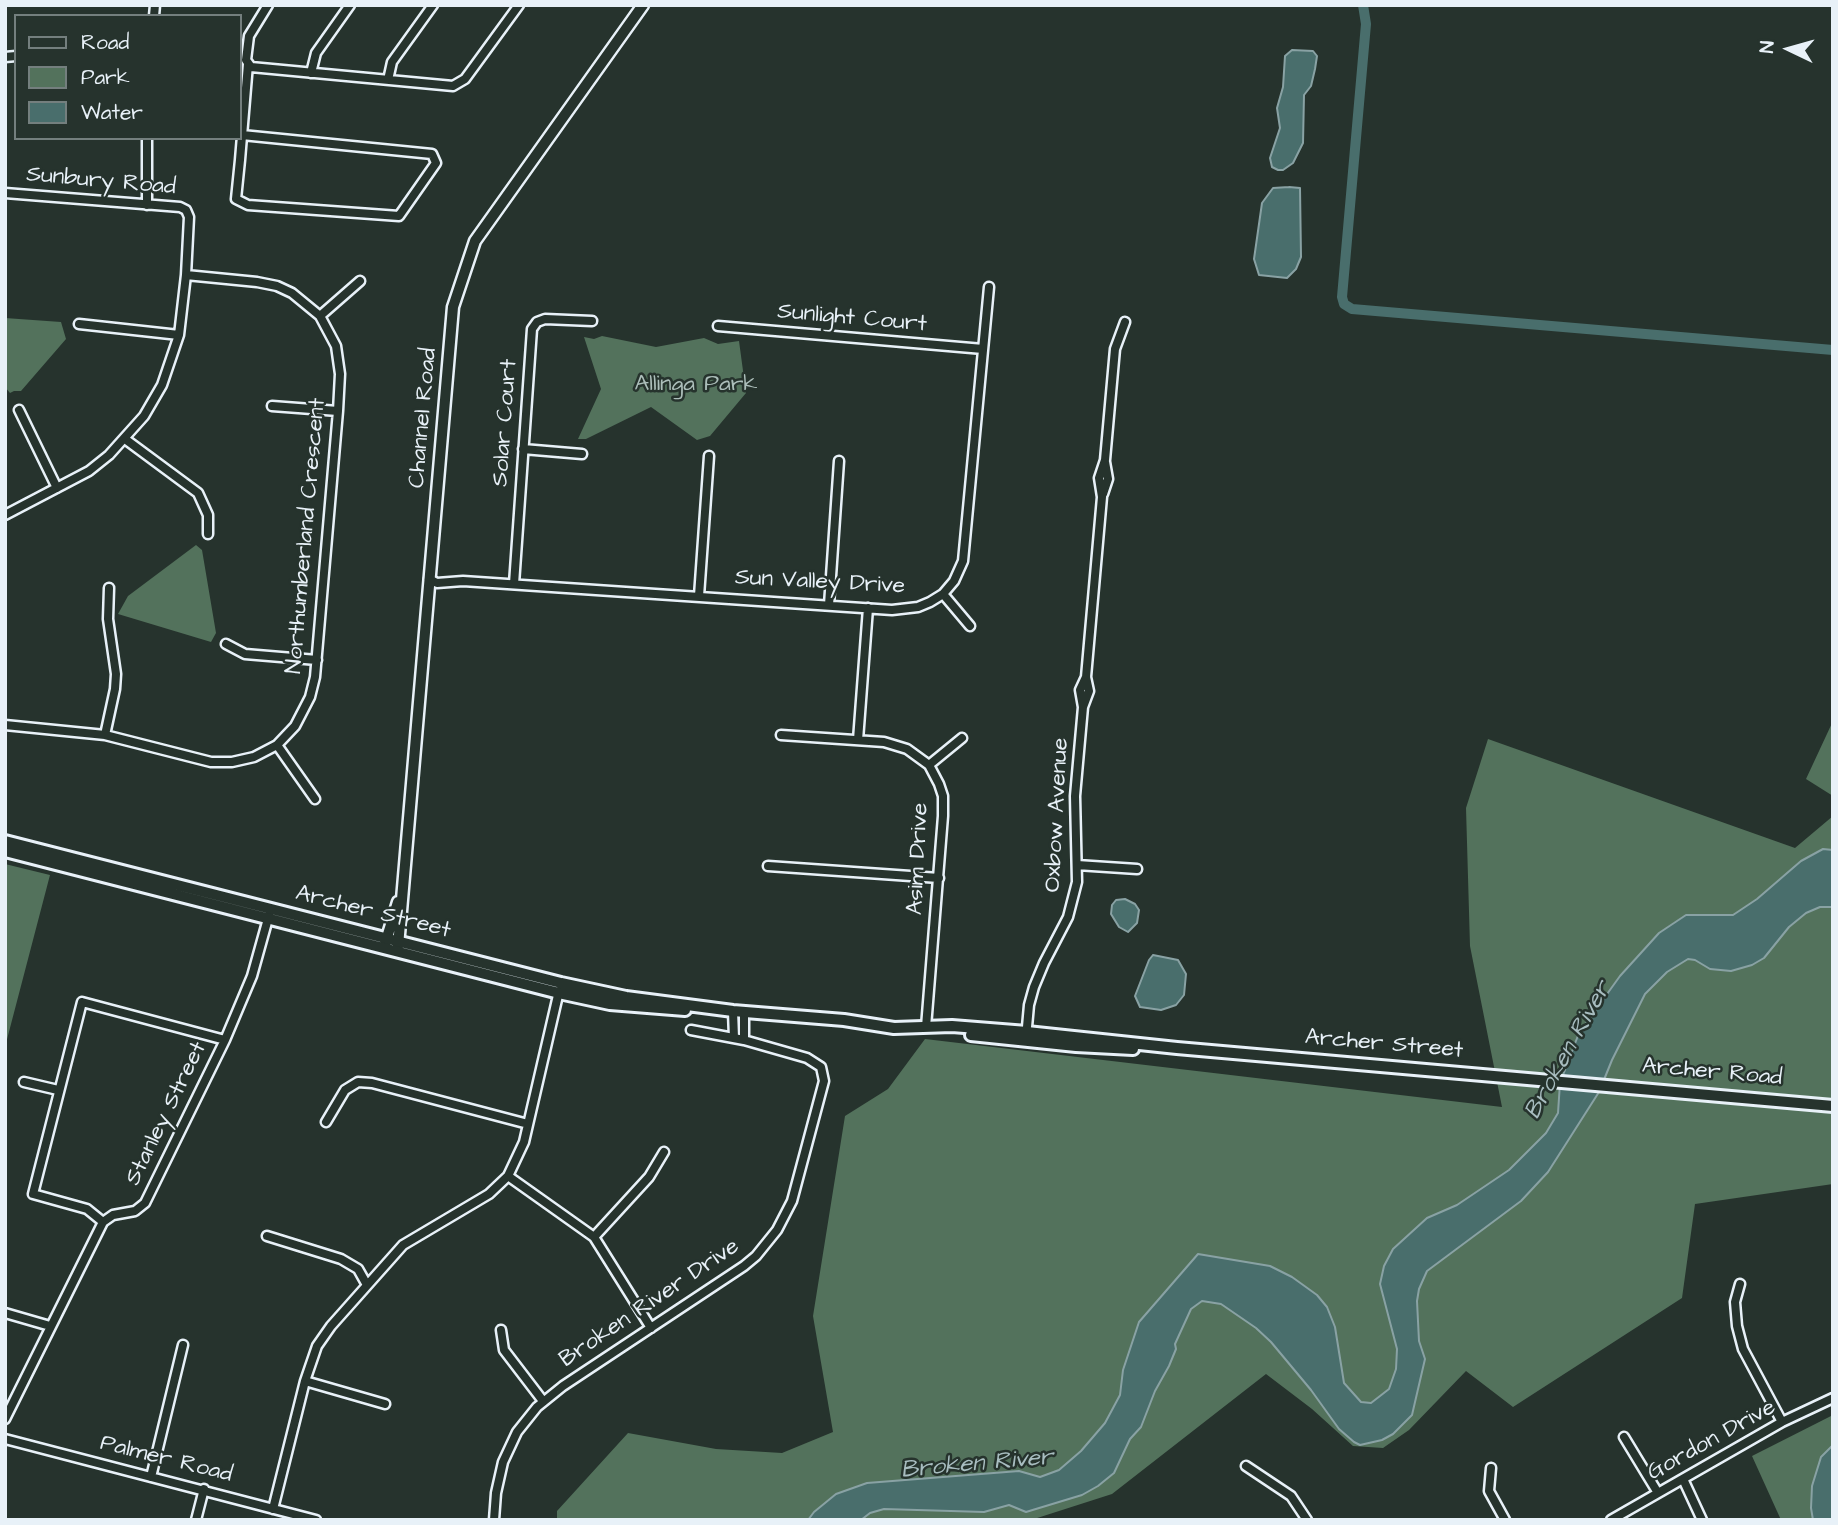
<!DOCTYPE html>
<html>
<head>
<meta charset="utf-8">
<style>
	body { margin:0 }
	#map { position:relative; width:1838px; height:1525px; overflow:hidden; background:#26332d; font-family:"Architects Daughter",sans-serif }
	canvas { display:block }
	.frame { position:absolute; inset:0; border:7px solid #e8f1f8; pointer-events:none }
	.legend { position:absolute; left:14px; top:14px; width:228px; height:126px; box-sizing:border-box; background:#26332d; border:2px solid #747f7e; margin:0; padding:9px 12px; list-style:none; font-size:21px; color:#e8f1f8 }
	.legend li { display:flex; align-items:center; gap:14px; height:35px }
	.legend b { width:35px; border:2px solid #747f7e }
	.north { position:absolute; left:1754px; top:14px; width:70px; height:70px; -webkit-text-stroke:5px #26332d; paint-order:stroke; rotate:275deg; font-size:19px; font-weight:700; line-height:28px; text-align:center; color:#e8f1f8 }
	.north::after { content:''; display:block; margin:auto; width:24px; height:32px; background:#e8f1f8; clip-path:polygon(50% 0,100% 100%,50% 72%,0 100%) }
</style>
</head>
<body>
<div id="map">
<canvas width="1838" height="1525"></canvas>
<div class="frame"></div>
<ul class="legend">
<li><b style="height:9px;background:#26332d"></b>Road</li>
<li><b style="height:19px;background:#53725c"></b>Park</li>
<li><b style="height:19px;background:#496e6c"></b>Water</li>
</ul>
<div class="north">N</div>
</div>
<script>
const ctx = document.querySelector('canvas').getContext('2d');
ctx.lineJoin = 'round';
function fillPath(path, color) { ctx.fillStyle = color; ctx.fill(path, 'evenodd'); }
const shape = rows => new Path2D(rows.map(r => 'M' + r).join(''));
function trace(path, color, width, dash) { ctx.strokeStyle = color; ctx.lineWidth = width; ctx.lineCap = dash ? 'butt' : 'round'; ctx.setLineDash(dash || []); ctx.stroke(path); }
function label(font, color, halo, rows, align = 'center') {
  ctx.font = font + ' "Architects Daughter",sans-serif'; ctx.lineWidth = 5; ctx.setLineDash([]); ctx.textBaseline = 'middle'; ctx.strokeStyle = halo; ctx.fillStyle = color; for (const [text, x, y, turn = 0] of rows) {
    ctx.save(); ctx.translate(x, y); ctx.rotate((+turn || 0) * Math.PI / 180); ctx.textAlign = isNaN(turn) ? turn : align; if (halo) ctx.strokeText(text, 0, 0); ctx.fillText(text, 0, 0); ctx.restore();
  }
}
fillPath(shape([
	[5,318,61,322,66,339,21,391,14,391,10,393,5,387],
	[602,336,656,347,704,338,718,344,739,341,746,393,710,436,697,440,651,407,586,439,578,439,601,389,584,337,594,339],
	[196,545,202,550,216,633,211,642,118,614,128,596],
	[1833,721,1833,796,1806,779],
	[1488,739,1795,848,1833,816,1833,1184,1695,1204,1682,1298,1513,1407,1466,1371,1409,1430,1383,1448,1353,1446,1312,1409,1266,1374,1112,1494,1031,1520,557,1520,557,1511,628,1433,716,1449,782,1453,833,1432,813,1316,845,1116,888,1089,925,1039,1502,1107,1470,946,1466,808],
	[5,864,50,875,5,1047],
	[1833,1415,1833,1520,1781,1520,1752,1456]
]), '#53725c');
const water = shape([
	[1292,50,1313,51,1317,56,1315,69,1311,86,1304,95,1303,143,1293,163,1283,170,1278,170,1272,167,1270,158,1280,128,1277,108,1283,87,1285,56,1292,50],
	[1289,187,1300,188,1301,257,1296,269,1287,278,1259,275,1254,259,1262,203,1273,188,1289,187],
	[1823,849,1833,850,1833,907,1820,907,1806,913,1789,927,1764,958,1752,965,1731,971,1710,969,1695,960,1688,959,1667,972,1645,994,1612,1060,1599,1092,1548,1172,1521,1201,1427,1271,1419,1289,1417,1301,1419,1341,1425,1359,1412,1415,1393,1434,1382,1440,1360,1445,1354,1442,1339,1429,1311,1390,1271,1342,1256,1328,1221,1304,1202,1301,1191,1309,1175,1344,1176,1349,1169,1366,1155,1391,1141,1427,1130,1439,1114,1473,1098,1486,1082,1495,1026,1512,1009,1505,984,1512,884,1509,870,1513,861,1520,808,1520,814,1512,836,1494,867,1483,1019,1471,1040,1477,1059,1470,1081,1451,1105,1423,1120,1395,1123,1370,1139,1322,1198,1254,1270,1266,1292,1277,1317,1295,1327,1307,1335,1327,1344,1383,1361,1402,1371,1403,1389,1389,1396,1369,1397,1349,1380,1284,1384,1266,1393,1249,1427,1218,1457,1205,1509,1170,1546,1133,1558,1113,1560,1083,1579,1033,1620,976,1659,933,1686,915,1733,915,1757,899,1801,861,1823,849],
	[1125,899,1135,904,1139,910,1137,923,1128,932,1119,927,1111,914,1112,905,1116,900,1125,899],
	[1153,955,1178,960,1186,974,1184,995,1176,1005,1161,1010,1140,1007,1135,996,1149,960,1153,955],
	[1833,1445,1833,1520,1813,1520,1811,1508,1812,1486,1821,1457,1833,1445]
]);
fillPath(water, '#496e6c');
trace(water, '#89a2a4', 2);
trace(shape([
	[1363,5,1366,24,1342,297,1344,304,1352,309,1833,350]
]), '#496e6c', 10);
const minor = shape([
	[268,5,249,36,246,60,251,67,453,86,465,79,519,5],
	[154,16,155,5],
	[5,57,16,56],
	[311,73,316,53,350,5],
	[388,80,392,62,433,5],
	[242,135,432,154,436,163,399,216,248,205,236,199,240,160,248,64],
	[5,193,180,207,186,210,189,217,186,275,179,335,162,385,144,416,109,455,89,471,5,515],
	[147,205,147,138],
	[320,316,360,281],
	[79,324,179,335],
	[718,326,983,349],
	[272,406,338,411],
	[19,410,57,488],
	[125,439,198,493,208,515,208,534],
	[523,449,582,454],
	[1103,494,1108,479,1105,462],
	[429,579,437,583,463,581,892,610,918,607,930,602,943,594,954,581,963,561,989,287],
	[514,584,532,329,537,322,545,319,592,321],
	[943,594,970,626],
	[699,596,709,456],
	[829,605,839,461],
	[226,644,245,654,317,660],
	[1083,707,1080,690,1086,677],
	[5,725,105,735,211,762,232,762,254,757,277,745,295,726,310,697,315,677,338,411,340,374,336,346,320,316,292,293,277,286,257,282,186,275],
	[105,735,115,689,116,674,108,619,109,588],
	[781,735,884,742,907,749,929,765,939,784,943,796,943,816,926,1027],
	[858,740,868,608],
	[277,745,315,799],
	[929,765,962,738],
	[1077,865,1137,869],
	[768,866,939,878],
	[733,1011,734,1038],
	[1026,1038,1029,1005,1034,987,1044,963,1068,917,1077,882,1075,796,1083,707,1089,691,1086,677,1102,497,1099,478,1105,460,1115,349,1125,322],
	[744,1040,744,1012],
	[24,1082,58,1090],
	[326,1122,345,1090,358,1082,372,1083,528,1124],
	[508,1176,594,1237,651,1328],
	[103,1222,87,1209,33,1194,82,1002,225,1040],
	[267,1236,341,1259,358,1269,367,1285],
	[594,1237,649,1177,664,1152],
	[1740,1284,1735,1302,1737,1326,1743,1349,1782,1422],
	[5,1313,50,1326],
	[501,1330,504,1350,543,1401],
	[305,1381,385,1404],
	[5,1419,103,1222,113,1215,135,1211,145,1203,225,1040,252,976,269,915],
	[1624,1437,1658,1493],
	[5,1439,316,1520],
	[1246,1466,1291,1496,1307,1520],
	[1491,1468,1489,1491,1505,1520],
	[151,1477,183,1345],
	[1683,1479,1702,1520],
	[273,1509,305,1381,317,1346,331,1326,403,1245,489,1194,508,1176,524,1142,559,991],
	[196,1520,204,1489],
	[494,1520,496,1493,503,1462,517,1432,537,1407,563,1386,744,1266,756,1256,777,1230,792,1201,824,1081,821,1067,807,1058,744,1040,691,1030],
	[1611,1520,1782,1422,1833,1398]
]);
const tertiary = shape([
	[385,944,398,902],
	[398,946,453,307,475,241,643,5]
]);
const secondary = shape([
	[5,841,561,983,626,997,733,1011,844,1020,894,1028,952,1026,1027,1032,1177,1048,1833,1106],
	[5,851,559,993,610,1004,685,1010],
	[971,1035,1076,1046,1133,1049]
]);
trace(minor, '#e8f1f8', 13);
trace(tertiary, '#e8f1f8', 15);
trace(secondary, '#e8f1f8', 16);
trace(minor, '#26332d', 8);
trace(tertiary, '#26332d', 10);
trace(secondary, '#26332d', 10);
label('23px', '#e8f1f8', '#26332d', [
	["Sunbury Road",101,182,5],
	["Sunlight Court",852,319,5],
	["Channel Road",424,418,-85],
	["Solar Court",506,423,-86],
	["Northumberland Crescent",307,536,-85],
	["Sun Valley Drive",820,583,3],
	["Oxbow Avenue",1058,815,-87],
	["Asim Drive",919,859,-87],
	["Archer Street",373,913,14],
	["Archer Street",1384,1045,5],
	["Archer Road",1712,1073,5],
	["Stanley Street",167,1114,-64],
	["Broken River Drive",650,1304,-34],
	["Gordon Drive",1712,1441,-29],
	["Palmer Road",166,1460,14]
]);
label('23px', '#acbeba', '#26332d', [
	["Allinga Park",696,385]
]);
label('italic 24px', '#a8bdc0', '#26332d', [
	["Broken River",1569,1051,-61],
	["Broken River",977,1465,-5]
]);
</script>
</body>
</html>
